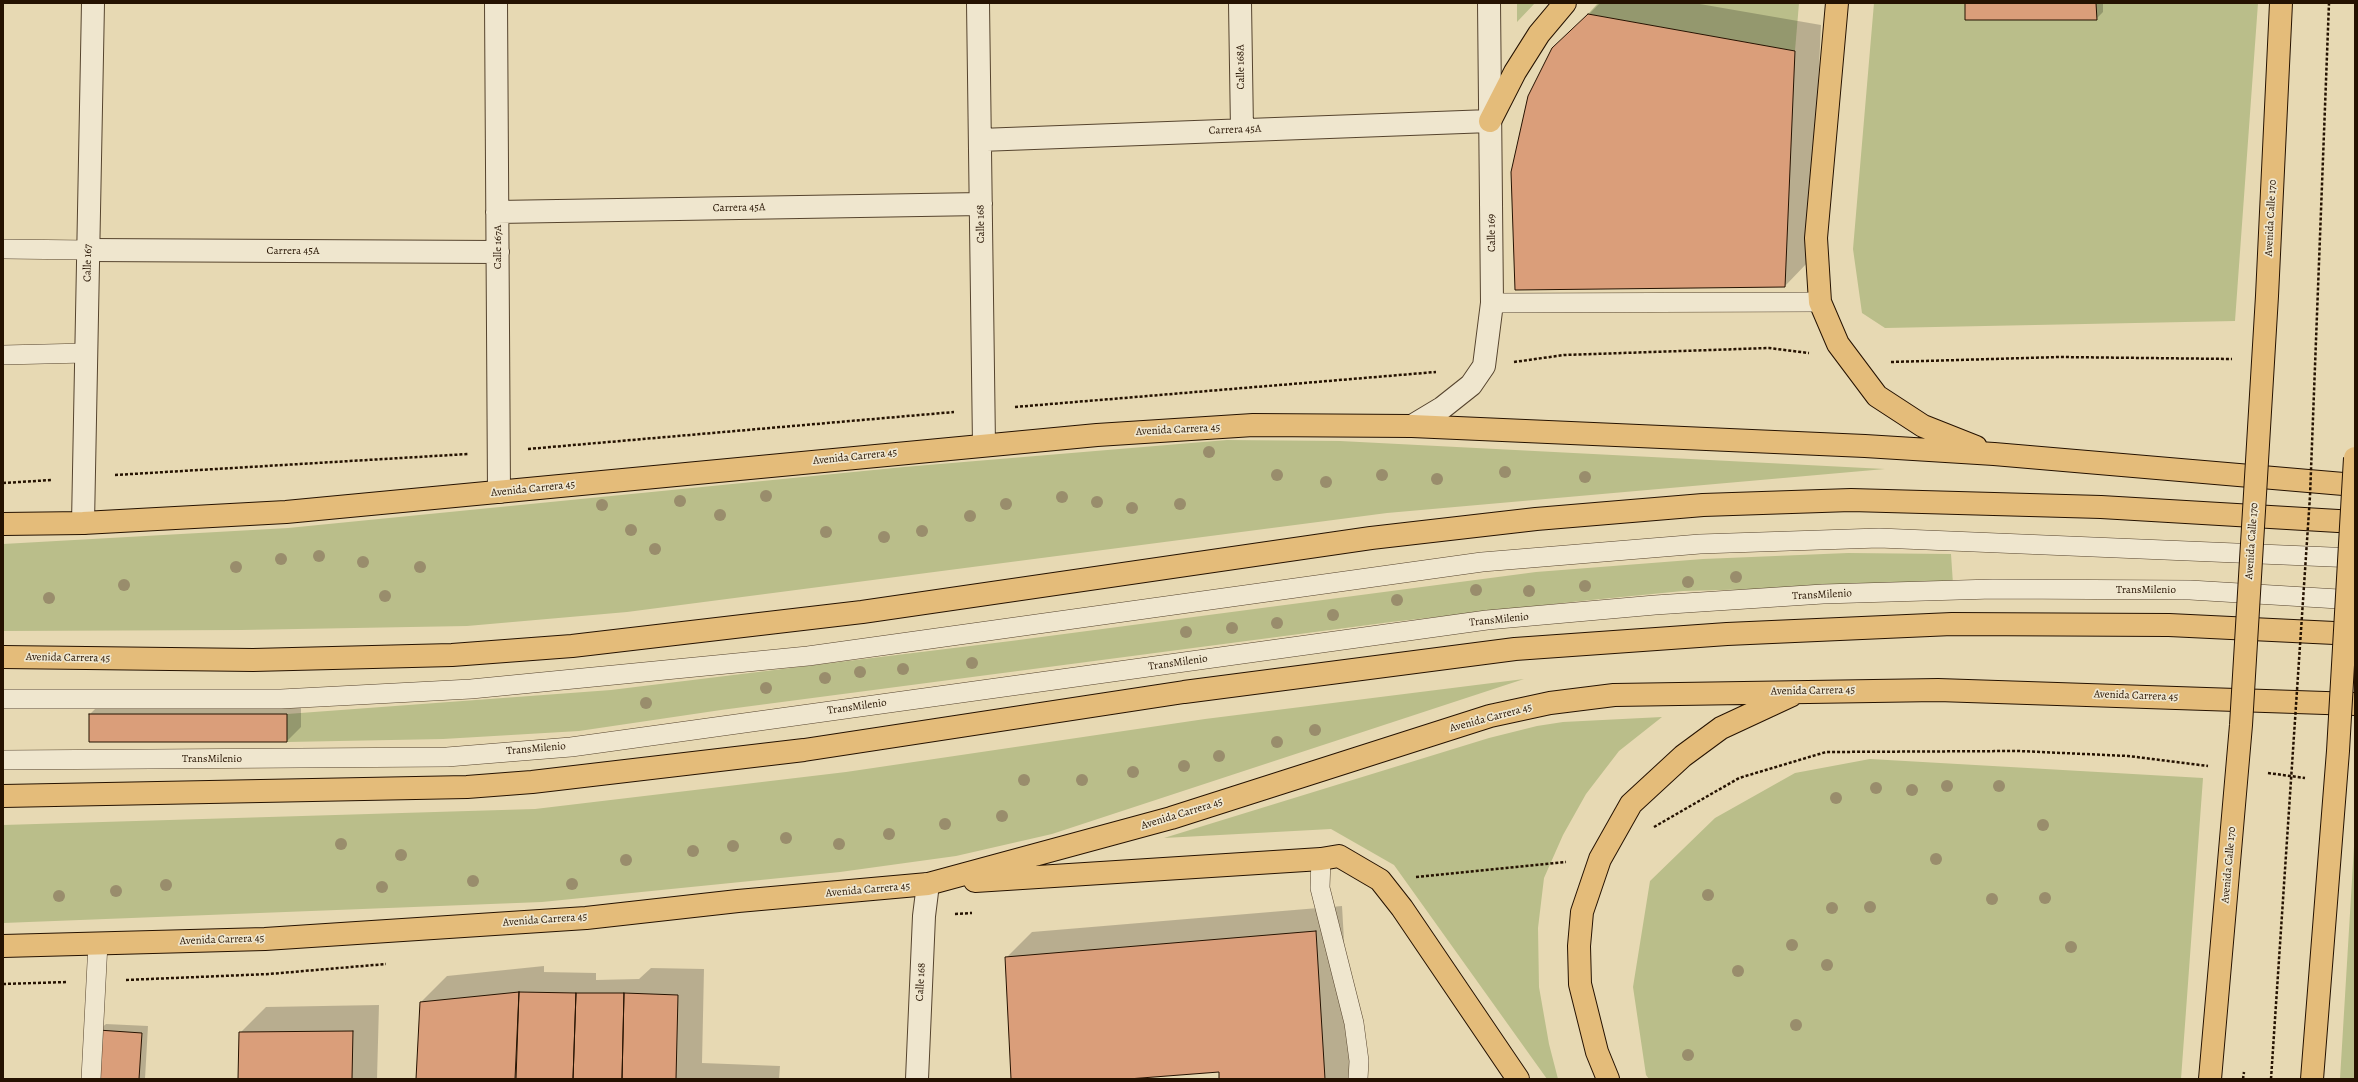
<!DOCTYPE html>
<html>
<head>
<meta charset="utf-8">
<style>
	body { margin:0 }
	#map { position:relative; width:2358px; height:1082px; overflow:hidden; background:#e7d9b3; font-family:Alegreya,serif }
	canvas { display:block }
	.frame { position:absolute; inset:0; border:4px solid #251201; pointer-events:none }
</style>
</head>
<body>
<div id="map">
<canvas width="2358" height="1082"></canvas>
<div class="frame"></div>
</div>
<script>
const ctx = document.querySelector('canvas').getContext('2d');
ctx.lineJoin = 'round';
function fillPath(path, color) { ctx.fillStyle = color; ctx.fill(path, 'evenodd'); }
const shape = rows => new Path2D(rows.map(r => 'M' + r).join(''));
function trace(path, color, width, dash) { ctx.strokeStyle = color; ctx.lineWidth = width; ctx.lineCap = dash ? 'butt' : 'round'; ctx.setLineDash(dash || []); ctx.stroke(path); }
function label(font, color, halo, rows, align = 'center') {
  ctx.font = font + ' Alegreya,serif'; ctx.lineWidth = 3.5; ctx.setLineDash([]); ctx.textBaseline = 'middle'; ctx.strokeStyle = halo; ctx.fillStyle = color; for (const [text, x, y, turn = 0] of rows) {
    ctx.save(); ctx.translate(x, y); ctx.rotate((+turn || 0) * Math.PI / 180); ctx.textAlign = isNaN(turn) ? turn : align; if (halo) ctx.strokeText(text, 0, 0); ctx.fillText(text, 0, 0); ctx.restore();
  }
}
fillPath(shape([
	[1517,3,1535,3,1517,22],
	[1598,3,1799,3,1795,51,1588,14],
	[1874,3,2258,3,2235,321,1885,328,1862,313,1853,249],
	[1227,440,1340,441,1885,469,1387,513,627,612,467,626,241,630,3,631,3,544,288,528,904,467],
	[1848,553,1951,554,1953,584,1683,591,1581,601,1391,622,721,710,579,731,443,739,287,742,287,714,611,690,1011,641,1536,572,1703,559],
	[1524,679,1052,834,956,856,840,872,542,902,3,923,3,825,535,809,846,772,1205,719],
	[1662,717,1619,751,1586,794,1563,835,1544,878,1538,928,1539,987,1549,1044,1558,1079,1547,1079,1394,865,1331,829,1164,838,1489,738,1537,726,1563,722],
	[1870,759,2203,778,2181,1079,1649,1079,1646,1075,1633,987,1650,881,1715,818,1795,773],
	[2355,830,2355,1079,2340,1079]
]), '#babe8a');
fillPath(shape([
	[1600,3,1694,3,1821,25,1810,260,1785,286,1574,29],
	[1966,3,2103,3,2103,12,2096,19],
	[104,700,301,701,301,727,287,741,90,741,90,714],
	[1342,906,1352,1079,1220,1079,1220,1071,1115,1079,1012,1079,1006,958,1032,932],
	[544,966,544,972,596,973,596,980,639,979,651,968,704,969,702,1063,780,1066,779,1079,417,1079,421,1002,447,976],
	[379,1005,377,1079,239,1079,240,1033,266,1007],
	[106,1024,148,1026,145,1079,96,1079,99,1030]
]), '#0003');
const building = shape([
	[1965,3,2096,3,2097,20,1965,20,1965,3],
	[1588,14,1795,51,1785,287,1515,290,1511,172,1528,96,1552,48,1588,14],
	[89,714,287,714,287,742,89,742,89,714],
	[1316,931,1325,1079,1219,1079,1219,1072,1128,1079,1011,1079,1005,957,1316,931],
	[519,992,576,993,573,1079,516,1079,519,992],
	[519,992,515,1079,416,1079,420,1002,519,992],
	[576,993,624,993,622,1079,573,1079,576,993],
	[624,993,678,995,676,1079,622,1079,624,993],
	[98,1030,142,1033,139,1079,96,1079,98,1030],
	[353,1031,352,1079,238,1079,239,1032,353,1031]
]);
fillPath(building, '#da9e7a');
trace(building, '#251201', 1);
const service = shape([
	[3,249,88,250],
	[1492,303,1820,302],
	[3,355,86,353],
	[3,699,281,699,471,689,808,656,1482,562,1700,544,1879,538,2355,558],
	[3,760,447,757,571,747,1487,620,1655,605,1823,594,1993,589,2190,590,2355,600],
	[1321,859,1320,888,1354,1023,1359,1061,1358,1079],
	[91,1079,98,943]
]);
const minor = shape([
	[496,3,499,492],
	[978,3,984,445],
	[1240,3,1242,130],
	[980,140,1490,121],
	[497,212,981,204],
	[88,250,498,252],
	[1412,426,1442,408,1471,385,1484,366,1492,303,1489,3],
	[917,1079,924,916,928,884]
]);
const tertiary = shape([
	[83,523,93,3]
]);
const primary = shape([
	[1490,121,1515,72,1539,34,1565,3]
]);
const trunk = shape([
	[1837,3,1816,238,1820,302,1838,344,1877,396,1923,426,1976,447],
	[3,524,83,523,286,512,1097,435,1253,425,1412,426,1865,446,1994,454,2355,485],
	[3,657,253,660,452,655,572,646,862,612,1371,538,1536,519,1703,505,1851,500,2101,507,2355,522],
	[3,796,467,787,532,782,804,750,1184,692,1515,649,1727,634,1952,624,2169,625,2355,634],
	[975,881,1321,859,1339,856,1380,880,1402,908,1518,1079],
	[3,946,265,939,586,918,738,901,928,884,1171,818,1490,716,1550,703,1614,695,1938,690,2355,704],
	[1608,1079,1597,1052,1580,984,1579,946,1582,912,1600,859,1631,804,1683,756,1721,728,1792,695]
]);
trace(service, '#56442e', 20);
trace(minor, '#56442e', 24);
trace(tertiary, '#56442e', 24);
trace(primary, '#251201', 24);
trace(trunk, '#251201', 24);
trace(shape([
	[1514,362,1564,355,1769,348,1809,353],
	[1891,362,2059,357,2232,359],
	[1015,407,1436,372],
	[528,449,954,412],
	[115,475,468,454],
	[3,483,52,480],
	[2268,773,2305,778],
	[1654,827,1739,778,1826,752,2019,751,2128,756,2208,766],
	[1416,877,1566,862],
	[955,914,972,913],
	[126,980,269,974,386,964],
	[3,984,67,982],
	[2243,1079,2244,1072]
]), '#251201', 2.5, [3, 2]);
trace(service, '#efe6ce', 19);
trace(minor, '#efe6ce', 22);
trace(tertiary, '#efe6ce', 22);
trace(primary, '#e4bc7a', 22);
trace(trunk, '#e4bc7a', 22);
const primaryBridge = shape([
	[2210,1079,2241,725,2267,296,2281,3],
	[2312,1079,2338,751,2355,458]
]);
trace(primaryBridge, '#251201', 24, []);
trace(shape([
	[2271,1079,2310,496,2329,3]
]), '#251201', 2.5, [3, 2]);
trace(primaryBridge, '#e4bc7a', 22);
ctx.fillStyle = '#998d6c';
for (const [x, y] of [
	[1209,452],
	[1505,472],
	[1277,475],
	[1382,475],
	[1585,477],
	[1437,479],
	[1326,482],
	[766,496],
	[1062,497],
	[680,501],
	[1097,502],
	[1006,504],
	[1180,504],
	[602,505],
	[1132,508],
	[720,515],
	[970,516],
	[631,530],
	[922,531],
	[826,532],
	[884,537],
	[655,549],
	[319,556],
	[281,559],
	[363,562],
	[236,567],
	[420,567],
	[1736,577],
	[1688,582],
	[124,585],
	[1585,586],
	[1476,590],
	[1529,591],
	[385,596],
	[49,598],
	[1397,600],
	[1333,615],
	[1277,623],
	[1232,628],
	[1186,632],
	[972,663],
	[903,669],
	[860,672],
	[825,678],
	[766,688],
	[646,703],
	[1315,730],
	[1277,742],
	[1219,756],
	[1184,766],
	[1133,772],
	[1024,780],
	[1082,780],
	[1947,786],
	[1999,786],
	[1876,788],
	[1912,790],
	[1836,798],
	[1002,816],
	[945,824],
	[2043,825],
	[889,834],
	[786,838],
	[341,844],
	[839,844],
	[733,846],
	[693,851],
	[401,855],
	[1936,859],
	[626,860],
	[473,881],
	[572,884],
	[166,885],
	[382,887],
	[116,891],
	[1708,895],
	[59,896],
	[2045,898],
	[1992,899],
	[1870,907],
	[1832,908],
	[1792,945],
	[2071,947],
	[1827,965],
	[1738,971],
	[1796,1025],
	[1688,1055]
]) { ctx.beginPath(); ctx.arc(x, y, 6, 0, 2 * Math.PI); ctx.fill(); }
label('11px', '#251201', '#efe6ce', [
	["Calle 168A",1241,67,-91],
	["Carrera 45A",1235,130,-2],
	["Carrera 45A",739,208,-1],
	["Avenida Calle 170",2271,218,-87],
	["Calle 168",981,224,-91],
	["Calle 169",1492,233,-91],
	["Calle 167A",498,247,-90],
	["Carrera 45A",293,251],
	["Calle 167",88,263,-89],
	["Avenida Carrera 45",1178,430,-3],
	["Avenida Carrera 45",855,457,-6],
	["Avenida Carrera 45",533,489,-6],
	["Avenida Calle 170",2252,541,-86],
	["TransMilenio",2146,590],
	["TransMilenio",1822,595,-3],
	["TransMilenio",1499,620,-6],
	["Avenida Carrera 45",68,658,1],
	["TransMilenio",1178,663,-8],
	["Avenida Carrera 45",1813,691,-1],
	["Avenida Carrera 45",2136,696,2],
	["TransMilenio",857,707,-8],
	["Avenida Carrera 45",1491,718,-15],
	["TransMilenio",536,749,-5],
	["TransMilenio",212,759],
	["Avenida Carrera 45",1182,814,-17],
	["Avenida Calle 170",2229,865,-85],
	["Avenida Carrera 45",868,890,-5],
	["Avenida Carrera 45",545,920,-4],
	["Avenida Carrera 45",222,940,-2],
	["Calle 168",921,982,-87]
]);
</script>
</body>
</html>
